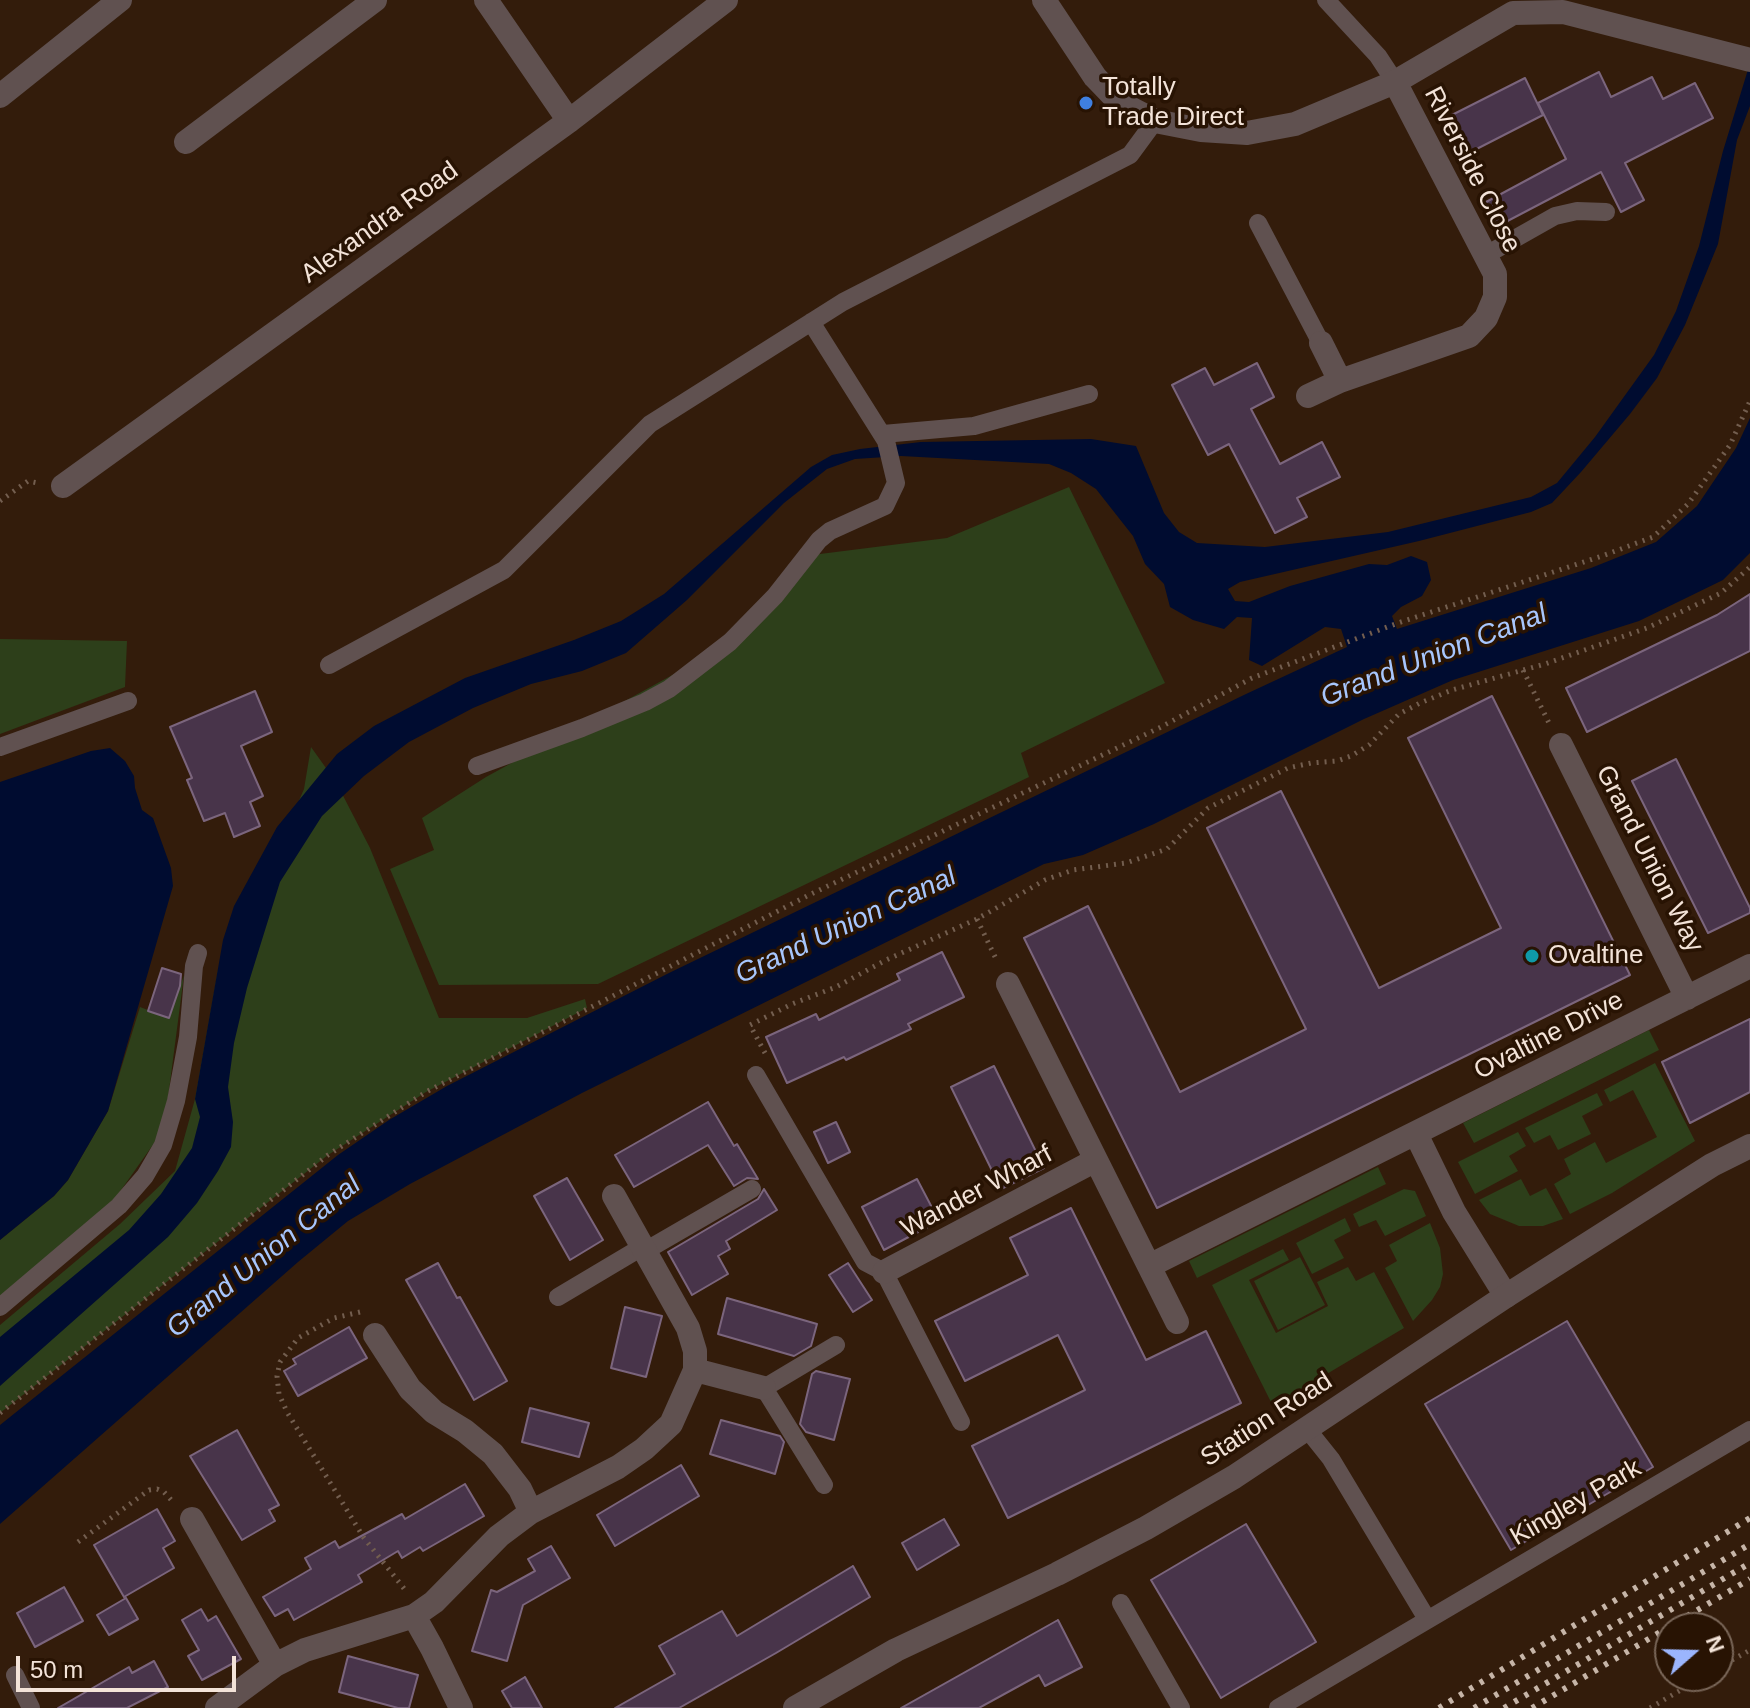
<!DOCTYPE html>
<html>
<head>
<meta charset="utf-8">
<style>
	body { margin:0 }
	#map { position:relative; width:1750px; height:1708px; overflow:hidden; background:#331c0b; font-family:Helvetica,sans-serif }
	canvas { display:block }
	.north { position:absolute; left:1654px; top:1612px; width:80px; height:80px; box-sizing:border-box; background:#281303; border:2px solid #796658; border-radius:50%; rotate:70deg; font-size:22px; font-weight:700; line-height:32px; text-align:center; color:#f3e3d8 }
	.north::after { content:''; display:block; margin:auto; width:28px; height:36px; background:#9bb5fd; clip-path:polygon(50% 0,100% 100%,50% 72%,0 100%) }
	.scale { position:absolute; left:16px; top:1656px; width:220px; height:36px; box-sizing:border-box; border:4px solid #f3e3d8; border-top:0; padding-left:10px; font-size:24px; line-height:28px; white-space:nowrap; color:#f3e3d8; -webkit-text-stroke:6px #281303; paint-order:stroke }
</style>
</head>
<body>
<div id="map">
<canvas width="1750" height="1708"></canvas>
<div class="north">N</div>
<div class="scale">50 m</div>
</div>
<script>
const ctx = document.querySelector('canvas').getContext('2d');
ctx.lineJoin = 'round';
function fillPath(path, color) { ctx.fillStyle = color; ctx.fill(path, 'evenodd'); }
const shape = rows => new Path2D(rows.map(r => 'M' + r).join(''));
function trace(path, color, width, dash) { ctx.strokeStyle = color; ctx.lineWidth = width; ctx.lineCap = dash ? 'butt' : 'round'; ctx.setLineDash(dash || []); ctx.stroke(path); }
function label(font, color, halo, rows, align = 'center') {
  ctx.font = font + ' Helvetica,sans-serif'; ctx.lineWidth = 7; ctx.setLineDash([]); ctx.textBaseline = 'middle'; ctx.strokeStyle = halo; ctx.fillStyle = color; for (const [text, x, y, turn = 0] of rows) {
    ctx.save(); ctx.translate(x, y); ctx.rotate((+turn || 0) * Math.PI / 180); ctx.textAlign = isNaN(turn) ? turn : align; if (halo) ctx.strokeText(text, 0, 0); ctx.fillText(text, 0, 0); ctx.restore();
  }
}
fillPath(shape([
	[1069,487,1165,683,1021,753,1029,777,598,984,439,985,390,869,434,850,422,818,486,777,718,650,812,555,947,538],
	[0,639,127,641,125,687,0,734],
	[311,747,336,782,370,848,439,1018,527,1018,585,999,587,1008,426,1092,328,1155,0,1413,0,1325,120,1224,175,1171,195,1099,218,970,244,928,304,789],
	[184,975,168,1098,157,1139,114,1200,0,1298,0,1240,54,1196,68,1180,108,1111,140,1007,169,1018],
	[1649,1030,1659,1050,1474,1143,1463,1123],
	[1655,1063,1695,1141,1612,1193,1570,1214,1554,1184,1571,1174,1564,1159,1595,1142,1606,1163,1657,1137,1633,1090,1610,1102,1604,1090],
	[1597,1093,1603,1105,1582,1116,1591,1134,1558,1150,1550,1135,1534,1143,1525,1128],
	[1518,1132,1526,1146,1509,1156,1518,1171,1475,1194,1458,1162],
	[1378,1167,1386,1184,1197,1278,1189,1261],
	[1521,1179,1530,1196,1546,1188,1563,1219,1543,1226,1519,1226,1490,1214,1479,1200],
	[1404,1189,1415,1191,1426,1216,1385,1236,1376,1220,1359,1227,1353,1214],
	[1345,1218,1351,1231,1334,1240,1344,1258,1312,1274,1296,1243],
	[1430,1223,1440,1248,1443,1274,1440,1287,1432,1300,1413,1321,1385,1268,1397,1261,1389,1245],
	[1283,1249,1289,1260,1249,1280,1276,1333,1328,1306,1317,1282,1348,1267,1356,1281,1374,1272,1404,1328,1273,1406,1212,1285],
	[1300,1257,1325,1305,1278,1330,1254,1281]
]), '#2d3f1a');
fillPath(shape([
	[1750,63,1750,106,1737,140,1718,244,1685,325,1657,378,1630,414,1581,472,1552,503,1531,512,1419,541,1240,582,1228,589,1235,601,1249,602,1290,586,1369,564,1387,565,1411,556,1427,562,1431,580,1422,596,1401,607,1392,616,1397,629,1591,568,1656,542,1697,506,1736,448,1750,418,1750,553,1723,580,1639,621,1453,680,1364,719,1154,824,1083,855,1044,864,582,1093,410,1184,348,1221,298,1262,0,1524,0,1425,338,1155,389,1120,447,1086,669,973,1246,694,1347,647,1341,629,1325,627,1262,666,1249,660,1252,618,1237,617,1224,629,1193,620,1170,607,1164,584,1145,564,1133,536,1096,489,1071,473,1049,464,901,456,855,459,827,469,784,503,687,600,626,653,582,671,531,684,473,708,409,742,364,776,322,816,280,882,247,988,234,1043,228,1087,233,1122,231,1147,218,1171,197,1203,168,1237,0,1386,0,1337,129,1230,161,1194,192,1148,200,1117,195,1099,223,940,234,906,277,827,337,754,374,726,465,678,574,640,621,621,664,594,811,467,832,455,860,449,921,442,1091,439,1136,446,1164,513,1179,532,1197,543,1265,547,1388,532,1531,497,1557,483,1595,437,1654,355,1676,311,1699,246,1723,151],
	[110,748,125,761,134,776,135,788,142,810,153,818,171,868,173,886,108,1111,68,1180,54,1196,0,1240,0,782,91,751]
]), '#000c30');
const building = shape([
	[1599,72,1611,97,1652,77,1663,99,1695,83,1713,118,1625,163,1644,200,1621,212,1601,172,1498,226,1486,202,1566,159,1538,103,1599,72],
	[1525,78,1543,115,1461,157,1442,120,1525,78],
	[1257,363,1274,397,1251,409,1280,464,1322,442,1340,477,1297,498,1307,517,1275,533,1229,444,1208,455,1172,385,1205,368,1214,385,1257,363],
	[1750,594,1750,651,1587,732,1566,688,1717,615,1750,594],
	[255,691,272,732,241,746,263,796,250,802,260,826,234,837,225,813,204,821,187,780,192,778,170,727,255,691],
	[1492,696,1630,975,1157,1208,1024,938,1088,906,1180,1092,1306,1029,1207,828,1281,791,1379,988,1501,928,1408,738,1492,696],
	[1676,759,1750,908,1750,913,1708,933,1632,781,1676,759],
	[942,952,964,997,908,1024,911,1029,846,1060,844,1057,787,1083,766,1037,816,1014,819,1020,900,980,897,974,942,952],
	[162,968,181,974,180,986,169,1018,148,1011,162,968],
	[1750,1019,1750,1092,1690,1123,1662,1062,1750,1019],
	[994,1066,1044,1168,1001,1189,951,1087,994,1066],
	[708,1102,734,1146,737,1144,758,1179,747,1178,734,1186,708,1145,634,1187,615,1155,708,1102],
	[836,1122,850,1152,828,1163,814,1132,836,1122],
	[567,1178,603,1240,570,1260,534,1196,567,1178],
	[917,1179,939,1221,884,1250,862,1207,917,1179],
	[764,1189,777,1210,726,1241,730,1249,718,1256,728,1274,692,1295,668,1252,758,1199,764,1189],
	[1071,1208,1146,1360,1206,1331,1241,1403,1008,1518,972,1446,1085,1390,1058,1335,965,1381,935,1321,1028,1275,1010,1238,1071,1208],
	[438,1263,457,1298,460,1297,507,1381,474,1400,406,1280,438,1263],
	[848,1263,872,1300,853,1312,829,1275,848,1263],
	[727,1298,817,1324,811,1346,794,1356,718,1334,727,1298],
	[625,1307,662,1316,646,1377,611,1368,625,1307],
	[1567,1321,1653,1467,1511,1550,1425,1404,1567,1321],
	[349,1327,367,1358,298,1396,284,1371,296,1364,293,1359,349,1327],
	[816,1371,850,1379,834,1440,806,1432,800,1424,812,1374,816,1371],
	[530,1408,589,1423,579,1457,522,1442,530,1408],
	[721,1420,780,1436,784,1442,775,1474,710,1454,721,1420],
	[237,1430,279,1505,269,1510,275,1521,242,1540,190,1456,237,1430],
	[681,1465,699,1496,615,1546,597,1515,681,1465],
	[465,1484,484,1516,423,1551,420,1547,402,1558,398,1551,358,1575,362,1582,294,1620,288,1609,275,1616,263,1597,311,1569,305,1558,335,1541,339,1548,402,1514,405,1519,465,1484],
	[157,1509,175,1541,163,1548,174,1568,124,1597,94,1545,157,1509],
	[944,1519,959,1545,917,1570,902,1543,944,1519],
	[1246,1524,1316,1642,1221,1698,1151,1580,1246,1524],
	[551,1546,570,1578,523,1605,507,1661,472,1651,491,1590,497,1592,535,1571,528,1559,551,1546],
	[853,1566,870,1597,776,1653,679,1708,615,1708,675,1674,659,1646,722,1611,737,1636,853,1566],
	[64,1587,83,1621,35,1647,17,1613,64,1587],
	[126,1598,138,1619,109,1635,97,1615,126,1598],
	[201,1609,208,1621,216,1616,241,1659,202,1680,188,1656,199,1650,182,1620,201,1609],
	[1058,1620,1082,1667,1045,1686,1039,1675,979,1708,901,1708,1058,1620],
	[348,1656,418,1675,409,1708,398,1708,339,1692,348,1656],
	[154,1661,168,1687,127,1708,58,1708,129,1667,132,1673,154,1661],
	[525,1677,542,1708,512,1708,502,1691,525,1677]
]);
fillPath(building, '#48344a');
trace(building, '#7b657d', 2);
trace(shape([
	[0,501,28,481,38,483],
	[1523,670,1549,723],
	[977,919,997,961],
	[765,1053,750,1025,792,1004,836,987,886,960,977,919,1045,880,1073,870,1126,863,1167,849,1208,808,1288,768,1311,763,1337,761,1351,756,1369,745,1399,714,1420,703,1452,690,1545,664,1647,628,1721,593,1750,567],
	[360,1312,334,1318,298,1338,280,1362,277,1376,279,1394,287,1412,364,1538,406,1591],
	[0,1413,328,1155,426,1092,809,895,1159,728,1252,678,1398,623,1602,556,1653,537,1688,504,1730,445,1750,401],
	[78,1542,149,1490,157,1489,164,1492,173,1502],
	[1718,1668,1750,1650],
	[1650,1708,1705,1676]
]), '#735e4f', 5, [2, 6]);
trace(shape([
	[1326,0,1378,56,1395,82],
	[1258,223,1321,343],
	[1486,255,1555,216,1577,211,1606,212],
	[883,434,974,426,1089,394],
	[329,665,504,570,650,424,843,302,1130,155,1155,121],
	[0,747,128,701],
	[477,766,582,728,645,702,669,689,730,642,775,596,819,540,830,531,885,506,896,483,886,441,811,322],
	[756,1075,865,1262,884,1272,961,1422],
	[645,1251,752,1189],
	[558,1297,642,1247],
	[0,1307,119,1206,145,1176,163,1145,176,1101,188,1037,194,966,198,953],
	[1307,1429,1331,1459,1427,1619],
	[824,1485,764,1388,836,1345],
	[1121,1603,1181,1708],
	[15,1675,31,1708],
	[1278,1708,1750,1430]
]), '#605150', 18);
trace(shape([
	[486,0,569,121],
	[1044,0,1095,77,1120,103,1155,121,1201,130,1247,133,1295,124,1395,82,1513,13,1563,12,1750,60],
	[0,96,120,0],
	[186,142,375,0],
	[1321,343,1340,381,1469,336,1486,318,1495,297,1495,274,1395,82],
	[1308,396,1340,381],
	[63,486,569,121,726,0],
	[1561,745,1687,998],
	[1008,984,1177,1322],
	[1416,1134,1454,1212,1506,1296],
	[1149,1266,1750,966],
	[884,1272,1096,1160],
	[375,1335,410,1389,434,1412,465,1431,493,1454,520,1489,531,1512],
	[695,1370,764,1388],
	[192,1519,275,1665],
	[414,1616,432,1648,461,1708],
	[217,1708,275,1665,305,1650,414,1616,434,1602,499,1536,531,1512,618,1467,644,1449,671,1424,695,1370,695,1351,688,1328,614,1196]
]), '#605150', 24);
trace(shape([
	[795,1708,896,1650,1057,1574,1146,1528,1234,1477,1506,1296,1712,1165,1750,1146]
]), '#605150', 24);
trace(shape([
	[1439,1708,1750,1518],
	[1474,1708,1750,1544],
	[1504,1708,1750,1563],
	[1532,1708,1750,1579]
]), '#c6b5a8', 6, [4, 8]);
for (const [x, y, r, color] of [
	[1086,103,8,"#3f7fe0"],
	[1532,956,8,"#0f9aa8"]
]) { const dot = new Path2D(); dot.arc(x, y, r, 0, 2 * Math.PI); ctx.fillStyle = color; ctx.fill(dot); trace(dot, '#281303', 3); }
label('26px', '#f3e3d8', '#281303', [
	["Totally",1102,88],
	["Trade Direct",1102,118],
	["Ovaltine",1548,956]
], 'left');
label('26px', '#f3e3d8', '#281303', [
	["Riverside Close",1472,170,63],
	["Alexandra Road",380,223,-36],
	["Grand Union Way",1649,859,63],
	["Ovaltine Drive",1549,1036,-27],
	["Wander Wharf",977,1192,-28],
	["Station Road",1267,1420,-33],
	["Kingley Park",1576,1503,-30]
]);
label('italic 28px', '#a7c6fd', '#281303', [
	["Grand Union Canal",1434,656,-21],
	["Grand Union Canal",846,926,-25],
	["Grand Union Canal",264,1257,-39]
]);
</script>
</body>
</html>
